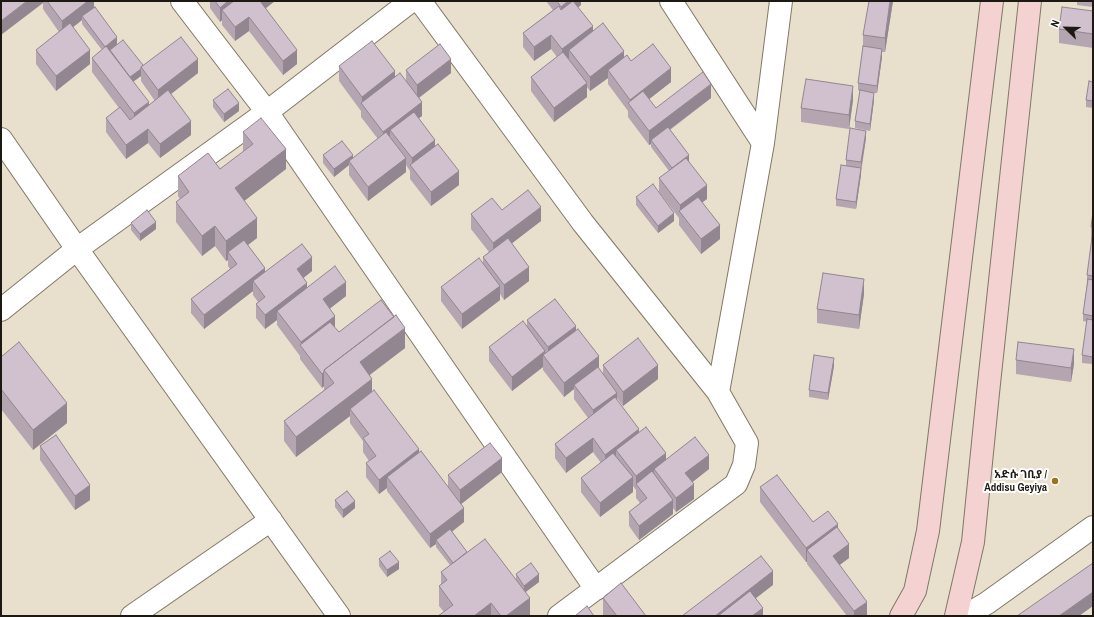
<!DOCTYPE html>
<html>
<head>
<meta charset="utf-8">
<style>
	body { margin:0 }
	#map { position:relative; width:1094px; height:617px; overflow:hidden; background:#e8dfcc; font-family:"Archivo Narrow",sans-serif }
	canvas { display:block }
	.frame { position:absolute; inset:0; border:2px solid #1c1912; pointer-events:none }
	.north { position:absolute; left:1046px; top:8px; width:40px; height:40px; -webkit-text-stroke:3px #fff; paint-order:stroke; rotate:293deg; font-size:11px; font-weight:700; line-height:16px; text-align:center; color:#1c1912 }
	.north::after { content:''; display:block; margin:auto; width:14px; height:18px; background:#1c1912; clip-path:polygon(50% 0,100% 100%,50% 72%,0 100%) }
</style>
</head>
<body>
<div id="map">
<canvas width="1094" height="617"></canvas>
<div class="frame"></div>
<div class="north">N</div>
</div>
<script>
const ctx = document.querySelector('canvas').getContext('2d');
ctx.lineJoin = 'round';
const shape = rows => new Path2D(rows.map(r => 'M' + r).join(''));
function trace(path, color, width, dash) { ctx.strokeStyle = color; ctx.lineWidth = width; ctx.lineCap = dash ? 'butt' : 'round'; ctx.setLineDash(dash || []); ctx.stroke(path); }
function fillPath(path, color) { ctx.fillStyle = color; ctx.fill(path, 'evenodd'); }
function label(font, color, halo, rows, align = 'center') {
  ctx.font = font + ' "Archivo Narrow","Noto Sans Ethiopic",sans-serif'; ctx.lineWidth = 4; ctx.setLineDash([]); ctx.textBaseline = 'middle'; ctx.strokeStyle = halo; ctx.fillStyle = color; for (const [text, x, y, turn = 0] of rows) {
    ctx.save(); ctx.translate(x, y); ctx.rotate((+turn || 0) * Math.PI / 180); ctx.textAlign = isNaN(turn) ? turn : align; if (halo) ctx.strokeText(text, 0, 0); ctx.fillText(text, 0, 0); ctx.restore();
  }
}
const street = shape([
	[182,1,267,112,596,589],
	[420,1,583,223,718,392,747,443,744,465,736,484,559,616],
	[671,1,763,143],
	[1,139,77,249,339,616],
	[1,310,77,249,267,112,411,1],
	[718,392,763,143,781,1],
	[132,616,271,520],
	[965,616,987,603,1093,527]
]);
const secondary = shape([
	[901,616,915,591,928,531,992,1],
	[956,616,973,542,988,393,1030,1]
]);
trace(street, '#817867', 24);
trace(secondary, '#817867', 24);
trace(street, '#fff', 22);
trace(secondary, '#f3d2d1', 22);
fillPath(shape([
	[1,1,94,1,94,7,117,44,143,65,198,73,171,94,191,135,160,158,148,143,126,159,106,132,106,118,119,108,92,72,92,58,102,50,82,24,82,20,73,27,90,64,56,91,36,64,36,50,59,32,43,9,43,3],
	[141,76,141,81,155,101,149,106,133,82],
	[210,1,275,1,266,8,297,64,283,75,249,31,235,41,222,25,222,20,220,22,210,8],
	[546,1,581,1,581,5,578,7,593,31,624,57,671,82,649,99,656,108,711,98,670,130,689,162,707,199,702,202,720,239,701,254,679,225,679,218,659,192,659,178,669,171,651,147,651,144,649,145,628,117,628,111,608,84,608,78,590,91,587,87,587,97,554,122,531,91,531,77,557,57,551,49,534,61,523,47,523,33,553,10],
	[893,1,885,52,882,52,882,57,877,93,872,93,874,100,870,131,855,128,855,121,860,91,858,90,858,83,863,46,863,35],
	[1077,1,1093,1,1093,7,1077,5],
	[1093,11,1093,48,1059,43,1059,29],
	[339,66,395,77,406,81,406,70,451,73,419,98,422,116,418,118,459,185,431,206,410,179,410,171,406,165,406,172,368,201,349,175,349,165,334,177,323,163,323,155,353,158,378,139,361,117,361,111,339,81],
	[1093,82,1093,108,1086,107,1086,100],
	[213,100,239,111,224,122,213,107],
	[853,100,849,129,801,122,801,108],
	[243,132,286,169,244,201,257,238,248,245,265,272,312,271,303,278,307,288,346,296,330,308,335,328,339,332,405,348,370,375,372,391,419,452,448,488,448,475,502,472,461,504,464,522,452,532,467,552,516,579,516,574,539,582,526,592,530,616,438,616,444,612,439,606,439,586,441,584,441,572,450,565,436,547,436,544,430,548,387,491,387,488,379,494,366,477,366,463,369,461,363,452,363,441,350,423,350,416,296,457,284,441,284,421,324,390,324,386,322,388,300,359,300,356,277,325,277,320,265,329,256,318,256,304,258,302,253,295,253,291,204,329,191,313,191,299,230,269,228,266,228,260,226,261,215,246,202,256,176,222,176,202,180,199,178,196,178,176,220,169,243,152],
	[866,138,856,209,836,206,836,199,846,166,846,160],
	[636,197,674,221,658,233,636,205],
	[502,210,541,221,511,243,529,281,504,300,500,294,500,300,462,329,441,301,441,287,483,264,483,257,489,252,471,229,471,214],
	[1093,212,1093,364,1082,363,1082,355,1087,322,1083,321,1083,314,1087,283,1087,275,1092,241,1091,241,1091,227],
	[131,223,156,229,140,241,131,230],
	[864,294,859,329,817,323,817,309],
	[527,320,576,331,599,369,603,374,603,365,658,379,623,406,617,398,617,399,639,432,666,459,709,469,692,482,694,499,676,512,673,508,673,514,639,540,629,526,629,512,640,503,636,498,636,490,633,486,633,492,600,517,581,492,581,478,601,463,593,452,566,473,555,458,555,444,588,418,574,399,574,389,564,397,543,370,543,367,512,391,489,361,489,347,527,328],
	[1,357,67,423,33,450,1,409],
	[1016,360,1074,364,1071,382,1016,374],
	[834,366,828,400,809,397,809,390],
	[40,446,90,500,75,510,40,460],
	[760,487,813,522,838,528,849,558,839,565,867,616,847,616,807,564,807,562,806,562,760,502],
	[335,500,355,508,343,518,335,507],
	[379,559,399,569,387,577,379,566],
	[603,598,646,616,603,616]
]), '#b4a5b1');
fillPath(shape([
	[27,1,43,1,43,3,1,35,1,21],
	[88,1,94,1,94,11,82,16,82,20,62,36,62,21],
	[228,1,247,1,222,10,222,20,220,22,220,8],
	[262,1,275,1,262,11],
	[568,1,581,1,581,5,561,21,561,7],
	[890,1,893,1,885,52,885,38],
	[249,17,249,31,235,41,235,27],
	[593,26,593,40,569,50,569,58,562,64,562,49],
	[551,35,551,49,534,61,534,47],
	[117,37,117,44,105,54,105,47],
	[882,49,882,57,877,93,877,86],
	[90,50,90,64,56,91,56,76],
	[297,50,297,64,283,75,283,61],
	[624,51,624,65,608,70,608,78,590,91,590,77],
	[198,59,198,73,158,104,158,90],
	[451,59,451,73,417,99,417,85],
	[671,68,671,82,634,111,630,106,630,100],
	[141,69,141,76,130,84,130,77],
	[395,71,395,85,362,104,362,97],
	[587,83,587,97,554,122,554,108],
	[711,84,711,98,653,142,651,140,651,144,649,145,649,131],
	[853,86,853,100,849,129,849,115],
	[874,93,874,100,870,131,870,124],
	[149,102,149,116,134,128,134,113],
	[422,102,422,116,395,136,390,130,390,140,383,146,383,132],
	[239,103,239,111,224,122,224,114],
	[191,121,191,135,160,158,160,144],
	[148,129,148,143,126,159,126,145],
	[866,131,866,138,861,169,861,162],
	[435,140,435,154,412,166,412,158],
	[286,149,286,169,235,208,235,188],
	[353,155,353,162,349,161,349,165,334,177,334,169],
	[689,155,689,162,672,168],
	[406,158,406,172,368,201,368,187],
	[861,168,861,175,856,209,856,202],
	[459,171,459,185,431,206,431,192],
	[707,185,707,199,683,217,680,212,680,205],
	[541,207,541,221,493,258,493,243],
	[674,213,674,221,658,233,658,226],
	[257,218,257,238,232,257,228,252,228,260,226,261,226,241],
	[156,222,156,229,140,241,140,234],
	[720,225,720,239,701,254,701,239],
	[215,226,215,246,202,256,202,236],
	[312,257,312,271,297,283,297,269],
	[529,267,529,281,504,300,504,285],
	[265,268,265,282,253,281,253,291,204,329,204,315],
	[864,279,864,294,859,329,859,315],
	[346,282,346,296,323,314,323,299],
	[307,283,307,297,277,311,277,320,265,329,265,315],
	[500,286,500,300,462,329,462,314],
	[335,316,335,330,301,345,301,342],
	[576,326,576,340,548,361,548,347],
	[405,328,405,348,360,382,360,362],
	[1074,349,1074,364,1071,382,1071,368],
	[545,351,545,358,543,355,543,367,512,391,512,377],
	[599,356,599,370,574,385,574,389,564,397,564,383],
	[834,358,834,366,828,400,828,393],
	[658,365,658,379,623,406,623,392],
	[324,372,324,386,322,388,322,374],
	[372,379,372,399,350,409,350,416,296,457,296,437],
	[617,393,617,407,593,425,593,410],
	[67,403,67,423,33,450,33,430],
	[639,429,639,443,616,450,616,461,605,469,605,455],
	[593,438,593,452,566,473,566,458],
	[419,449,419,463,387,477,387,488,379,494,379,480],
	[666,453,666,467,654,469,654,477,636,484,636,491,636,476],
	[709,455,709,469,685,488,685,473],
	[502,458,502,472,460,505,460,490],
	[633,477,633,492,600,517,600,503],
	[694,484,694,499,676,512,676,498],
	[90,485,90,500,75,510,75,496],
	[673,500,673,514,639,540,639,526],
	[355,501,355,508,343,518,343,510],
	[464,508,464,522,438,542,436,540,436,544,430,548,430,534],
	[838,524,838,539,807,550,807,562,806,562,806,548],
	[849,544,849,558,833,570,833,556],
	[399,562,399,569,387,577,387,570],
	[773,571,773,585,733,616,715,616],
	[539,574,539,582,524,593,524,586],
	[1093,592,1093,606,1079,616,1059,616],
	[530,598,530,616,506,616],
	[867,602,867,616,854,616,854,611],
	[491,603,491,616,474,616],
	[763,608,763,616,752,616]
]), '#928690');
const building = shape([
	[1,1,27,1,1,21,1,1],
	[47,1,88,1,62,21,47,1],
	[215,1,228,1,220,8,215,1],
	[234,1,260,1,297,50,283,61,249,17,235,27,222,10,234,1],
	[557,1,568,1,561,7,557,1],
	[573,1,593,26,562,49,551,35,534,47,523,33,559,6,561,10,573,1],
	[869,1,890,1,885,38,863,35,869,1],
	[95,7,117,37,105,47,82,16,95,7],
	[1062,7,1093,11,1093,34,1059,29,1062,7],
	[70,23,90,50,56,76,36,50,70,23],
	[603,23,624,51,590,77,569,50,603,23],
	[181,37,198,59,158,90,141,67,181,37],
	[123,40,143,65,141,67,141,69,130,77,110,50,123,40],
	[372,41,395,71,362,97,339,66,372,41],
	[440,44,451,59,417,85,406,70,440,44],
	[653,44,671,68,630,100,608,70,627,55,631,61,653,44],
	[106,46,149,102,134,113,92,58,106,46],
	[863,46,882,49,877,86,858,83,863,46],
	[563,52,587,83,554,108,531,77,563,52],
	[703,72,711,84,649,131,628,103,643,91,656,108,703,72],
	[400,73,422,102,383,132,361,103,400,73],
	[806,79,853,86,849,115,801,108,806,79],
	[1089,81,1093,82,1093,101,1086,100,1089,81],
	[228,89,239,103,224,114,213,100,228,89],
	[168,90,191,121,160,144,148,129,126,145,106,118,120,107,130,120,168,90],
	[860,90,874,93,870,124,855,121,860,90],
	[414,112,435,140,412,158,390,130,414,112],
	[261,118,286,149,235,188,257,218,226,241,215,226,202,236,176,202,189,192,178,176,208,153,220,169,253,144,243,132,261,118],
	[668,127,689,155,672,168,651,140,668,127],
	[850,128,866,131,861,162,846,160,850,128],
	[386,132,406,158,368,187,349,161,386,132],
	[342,141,353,155,334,169,323,155,342,141],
	[438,144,459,171,431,192,410,165,438,144],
	[686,158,707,185,680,205,659,178,686,158],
	[841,165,861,168,856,202,836,199,841,165],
	[653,184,674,213,658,226,636,197,653,184],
	[528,190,541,207,493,243,471,214,492,198,502,210,528,190],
	[698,197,720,225,701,239,679,211,698,197],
	[147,210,156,222,140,234,131,223,147,210],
	[1093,212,1093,227,1091,227,1093,212],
	[1092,237,1093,237,1093,276,1087,275,1092,237],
	[508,238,529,267,504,285,483,257,508,238],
	[244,240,265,268,204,315,191,299,237,264,228,252,244,240],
	[302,244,312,257,297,269,307,283,265,315,256,304,265,297,253,281,302,244],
	[479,258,500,286,462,314,441,287,479,258],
	[335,266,346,282,323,299,335,316,301,342,277,311,335,266],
	[823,273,864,279,859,315,817,309,823,273],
	[1088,279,1093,280,1093,316,1083,314,1088,279],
	[555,299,576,326,548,347,527,320,555,299],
	[381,300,394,317,324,370,324,372,322,374,300,345,330,322,339,332,381,300],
	[396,315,405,328,360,362,372,379,296,437,284,421,334,383,324,370,396,315],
	[1087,319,1093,320,1093,357,1082,355,1087,319],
	[523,321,545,351,512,377,489,347,523,321],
	[578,329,599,356,564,383,543,355,578,329],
	[638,338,658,365,623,392,603,365,638,338],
	[19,342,67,403,33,430,1,389,1,357,19,342],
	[1018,342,1074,349,1071,368,1016,360,1018,342],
	[814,355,834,358,828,393,809,390,814,355],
	[598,367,617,393,593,410,574,385,598,367],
	[374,390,419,449,379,480,366,463,376,456,363,438,369,434,350,409,374,390],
	[615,397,639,429,605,455,593,438,566,458,555,444,615,397],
	[646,427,666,453,636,476,616,450,646,427],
	[56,435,90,485,75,496,40,446,56,435],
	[695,437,709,455,685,473,694,484,676,498,654,469,695,437],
	[490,443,502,458,460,490,448,475,490,443],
	[421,451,464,508,430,534,387,477,421,451],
	[613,453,633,477,600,503,581,478,613,453],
	[652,471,673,500,639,526,629,512,647,498,636,484,652,471],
	[777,475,813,522,828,511,838,524,806,548,760,487,777,475],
	[347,491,355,501,343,510,335,500,347,491],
	[837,527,849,544,833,556,867,602,854,611,807,550,837,527],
	[450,529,467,552,453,563,436,540,450,529],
	[485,539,530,598,506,616,501,616,491,603,474,616,438,616,453,605,439,586,447,580,441,572,485,539],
	[390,551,399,562,387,570,379,559,390,551],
	[761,556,773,571,715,616,682,616,761,556],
	[531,563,539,574,524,586,516,574,531,563],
	[1093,563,1093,592,1059,616,1017,616,1093,563],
	[621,583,646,616,617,616,603,598,621,583],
	[750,591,763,608,752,616,718,616,750,591],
	[587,606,594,616,575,616,587,606]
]);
fillPath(building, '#d1c0ce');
trace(building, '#928690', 1);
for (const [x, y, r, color] of [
	[1055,481,4,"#9a731f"]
]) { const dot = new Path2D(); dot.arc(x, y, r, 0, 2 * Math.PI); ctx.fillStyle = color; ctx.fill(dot); trace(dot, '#fff', 1.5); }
label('bold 11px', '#1c1912', '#fff', [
	["አድሱ ገቢያ /",1047,475],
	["Addisu Geyiya",1047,488]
], 'right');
</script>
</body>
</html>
